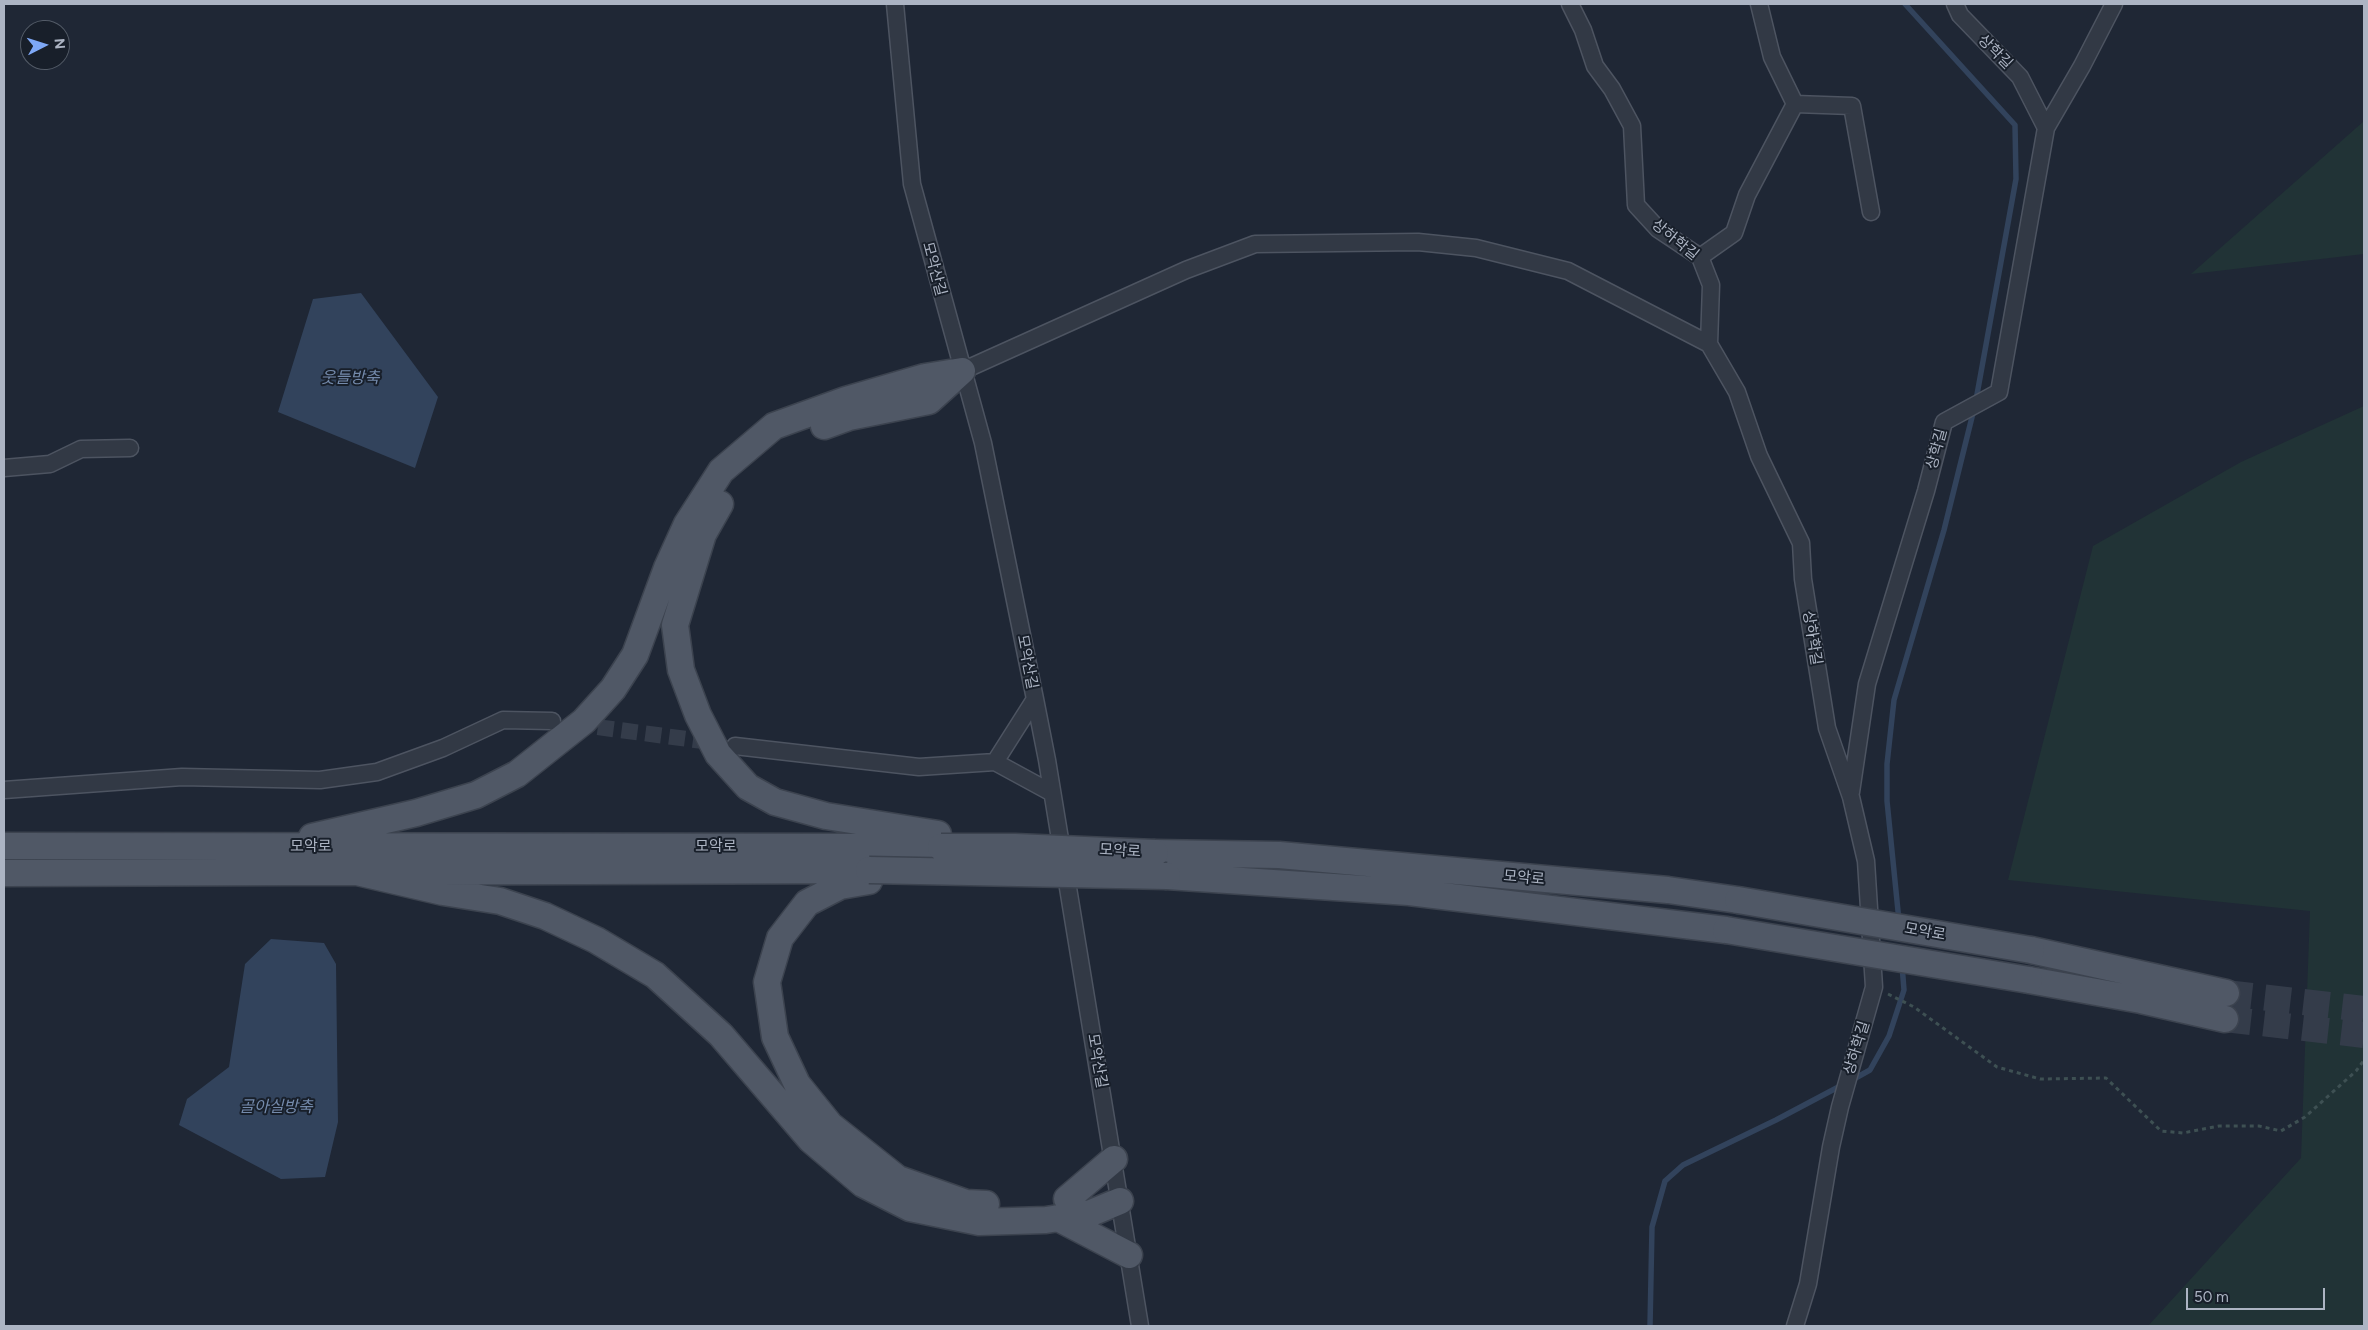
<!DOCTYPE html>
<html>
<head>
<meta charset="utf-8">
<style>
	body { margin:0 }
	#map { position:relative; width:2368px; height:1330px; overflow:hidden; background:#1f2735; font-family:Figtree,sans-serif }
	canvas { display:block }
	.frame { position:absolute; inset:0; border:5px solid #acb4c3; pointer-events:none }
	.north { position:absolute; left:20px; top:20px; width:50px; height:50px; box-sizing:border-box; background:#181f2a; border:1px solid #535b67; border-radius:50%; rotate:85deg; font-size:14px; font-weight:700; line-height:20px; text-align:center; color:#acb4c3 }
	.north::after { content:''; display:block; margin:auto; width:18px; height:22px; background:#7ea8f6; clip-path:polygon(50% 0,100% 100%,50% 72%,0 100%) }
	.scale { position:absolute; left:2186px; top:1288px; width:139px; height:22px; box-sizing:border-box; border:2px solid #acb4c3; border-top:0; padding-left:6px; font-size:15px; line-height:18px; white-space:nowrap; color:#acb4c3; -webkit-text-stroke:4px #181f2a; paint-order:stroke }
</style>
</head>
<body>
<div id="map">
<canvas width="2368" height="1330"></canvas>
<div class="frame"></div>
<div class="north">N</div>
<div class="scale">50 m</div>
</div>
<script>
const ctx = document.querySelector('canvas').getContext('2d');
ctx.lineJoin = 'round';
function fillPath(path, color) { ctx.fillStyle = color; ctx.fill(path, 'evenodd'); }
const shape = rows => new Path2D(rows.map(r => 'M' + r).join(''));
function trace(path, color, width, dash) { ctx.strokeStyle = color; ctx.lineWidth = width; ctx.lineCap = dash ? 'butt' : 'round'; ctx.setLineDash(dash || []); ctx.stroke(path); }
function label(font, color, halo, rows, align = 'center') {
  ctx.font = font + ' Figtree,"Noto Sans KR",sans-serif'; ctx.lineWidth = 4; ctx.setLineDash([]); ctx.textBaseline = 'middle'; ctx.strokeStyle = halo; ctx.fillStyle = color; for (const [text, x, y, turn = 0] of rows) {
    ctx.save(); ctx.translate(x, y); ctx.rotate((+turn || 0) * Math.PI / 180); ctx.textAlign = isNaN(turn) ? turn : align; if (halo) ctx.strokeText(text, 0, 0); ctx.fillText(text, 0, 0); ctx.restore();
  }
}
fillPath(shape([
	[2364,121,2364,254,2191,274],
	[2364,406,2364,1326,2148,1326,2301,1158,2310,911,2008,880,2093,546,2241,462]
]), '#213336');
fillPath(shape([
	[361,293,438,397,415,468,278,412,313,299],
	[271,939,324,943,336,964,338,1122,325,1177,281,1179,179,1125,187,1099,229,1067,245,964]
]), '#32435c');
trace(shape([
	[1905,4,2015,125,2016,179,1976,400],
	[1899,921,1887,801,1887,764,1894,700,1944,530,1974,409],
	[1852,1080,1870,1070,1889,1036,1904,990,1902,965],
	[1650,1326,1652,1227,1665,1181,1683,1165,1776,1120,1844,1084]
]), '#32435c', 5.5);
trace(shape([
	[574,724,718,743]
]), '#343c4a', 16, [16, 8]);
trace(shape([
	[2226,993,2364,1009],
	[2225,1019,2364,1035]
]), '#343c4a', 26, [26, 13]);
const street = shape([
	[895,4,912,184,983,443,1035,699,1047,760,1140,1326],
	[1570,4,1583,30,1595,66,1612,89,1632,126,1636,205,1658,229,1700,257,1711,285,1709,344,1737,392,1759,456,1801,543,1803,579,1827,728,1851,797,1866,861,1874,987,1840,1107,1831,1147,1808,1284,1795,1326],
	[1795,104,1852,106,1871,212],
	[2046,128,2082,66,2114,4],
	[1700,257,1734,233,1747,195,1795,104,1772,57,1759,4],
	[962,371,1186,270,1255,244,1418,242,1476,248,1568,271,1709,344],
	[4,468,50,464,81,449,130,448],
	[735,746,919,767,995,762,1052,793],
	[995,762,1035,699],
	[4,790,182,777,320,780,377,772,443,748,503,720,552,721],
	[1851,792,1867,684,1926,491,1944,422,1999,392,2046,128,2020,77,1960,15,1955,4]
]);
const primary = shape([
	[824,426,849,417,929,401,962,371],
	[720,504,703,534,675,625,681,670,698,715,718,754,748,787,775,802,826,816,938,834],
	[312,837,416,813,476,795,517,774,584,721,613,689,635,655,667,568,687,524,721,471,774,426,846,400,925,377,962,371],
	[4,846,941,847],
	[1155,853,1279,855,1668,890,1738,900],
	[357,872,443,892,500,901,545,916,596,940,655,975,721,1035,811,1140,863,1184,910,1208,979,1222,1046,1220,1091,1213,1120,1201],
	[4,873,869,870],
	[1167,876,1409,892,1726,930],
	[869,881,840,886,807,903,780,938,767,982,775,1037,797,1084,830,1125,898,1179,966,1203,986,1204],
	[2031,950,2226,993],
	[2029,980,2141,1000,2225,1019],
	[1067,1199,1114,1159],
	[1058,1218,1129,1255]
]);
trace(street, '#4d5461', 19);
trace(primary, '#3c434f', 29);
trace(shape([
	[1888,994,1914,1007,1997,1067,2040,1079,2106,1078,2161,1131,2183,1133,2219,1126,2259,1126,2281,1131,2305,1117,2356,1071,2364,1060]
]), '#3e5053', 3, [4, 4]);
trace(street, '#323945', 16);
trace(primary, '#505866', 26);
const primaryBridge = shape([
	[941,847,1015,847,1155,853],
	[869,870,1167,876],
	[1738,900,2031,950],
	[1726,930,2029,980]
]);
trace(primaryBridge, '#3c434f', 29, []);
trace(primaryBridge, '#505866', 26);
label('15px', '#acb4c3', '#181f2a', [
	["상학길",1995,52,45],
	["상하학길",1675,240,39],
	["모악산길",934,269,75],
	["상학길",1937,449,-75],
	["상하학길",1812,638,81],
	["모악산길",1027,662,79],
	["모악로",311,847],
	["모악로",716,847],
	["모악로",1120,851,3],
	["모악로",1524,878,5],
	["모악로",1925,932,10],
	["상하학길",1857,1048,-73],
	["모악산길",1097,1061,80]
]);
label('italic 16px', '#748aab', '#181f2a', [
	["웃들방축",350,378],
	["골아실방축",276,1107]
]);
</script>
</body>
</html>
